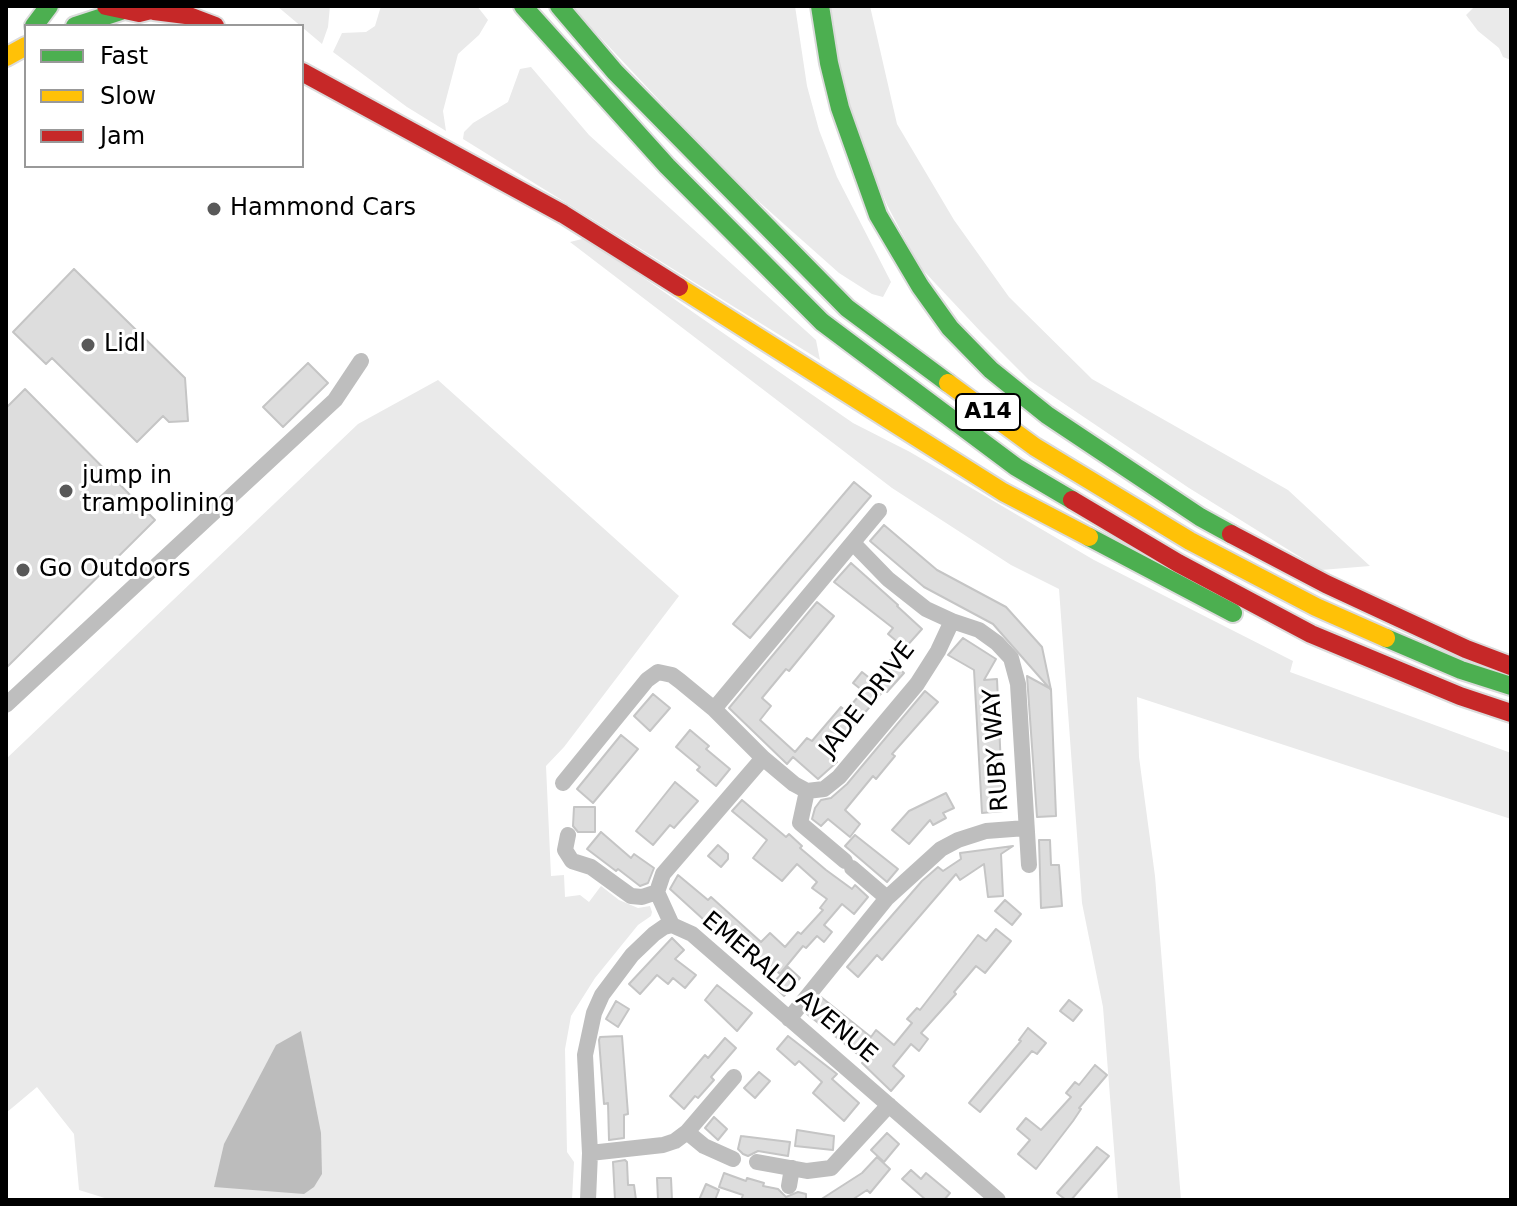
<!DOCTYPE html>
<html>
<head>
<meta charset="utf-8">
<style>
	body { margin:0 }
	#map { position:relative; width:1517px; height:1206px; overflow:hidden; background:#fff; font-family:"DejaVu Sans",sans-serif }
	canvas { display:block }
	.frame { position:absolute; inset:0; border:8px solid #000; pointer-events:none }
	.legend { position:absolute; left:24px; top:24px; width:280px; height:144px; box-sizing:border-box; background:#fff; border:2px solid #999; margin:0; padding:10px 14px; list-style:none; font-size:24px; color:#000 }
	.legend li { display:flex; align-items:center; gap:16px; height:40px }
	.legend b { width:40px; border:2px solid #999 }
</style>
</head>
<body>
<div id="map">
<canvas width="1517" height="1206"></canvas>
<div class="frame"></div>
<ul class="legend">
<li><b style="height:10px;background:#4caf50"></b>Fast</li>
<li><b style="height:10px;background:#ffc107"></b>Slow</li>
<li><b style="height:10px;background:#c62828"></b>Jam</li>
</ul>
</div>
<script>
const ctx = document.querySelector('canvas').getContext('2d');
ctx.lineJoin = 'round';
function fillPath(path, color) { ctx.fillStyle = color; ctx.fill(path, 'evenodd'); }
const shape = rows => new Path2D(rows.map(r => 'M' + r).join(''));
function trace(path, color, width, dash) { ctx.strokeStyle = color; ctx.lineWidth = width; ctx.lineCap = dash ? 'butt' : 'round'; ctx.setLineDash(dash || []); ctx.stroke(path); }
function label(font, color, halo, rows, align = 'center') {
  ctx.font = font + ' "DejaVu Sans",sans-serif'; ctx.lineWidth = 6; ctx.setLineDash([]); ctx.textBaseline = 'middle'; ctx.strokeStyle = halo; ctx.fillStyle = color; for (const [text, x, y, turn = 0] of rows) {
    ctx.save(); ctx.translate(x, y); ctx.rotate((+turn || 0) * Math.PI / 180); ctx.textAlign = isNaN(turn) ? turn : align; if (halo) ctx.strokeText(text, 0, 0); ctx.fillText(text, 0, 0); ctx.restore();
  }
}
fillPath(shape([
	[277,6,330,6,328,27,322,44],
	[381,6,477,6,488,20,479,35,458,54,443,111,446,131,407,107,333,52,342,33,366,32,375,26],
	[571,6,795,6,807,86,819,130,837,177,891,282,883,297,872,294,839,273,730,176],
	[824,6,870,6,897,124,954,220,1009,297,1092,379,1288,490,1370,566,1321,570,1189,488,1029,380,981,332,920,267,887,205,856,131],
	[1475,6,1511,6,1511,60,1503,57,1499,48,1478,31,1466,15],
	[531,67,589,135,816,340,820,360,463,139,464,132,473,123,508,102,520,69],
	[586,238,853,423,910,452,1094,560,1293,661,1290,672,1511,753,1511,819,1137,697,1139,757,1155,876,1181,1200,1118,1200,1103,1007,1082,903,1059,589,1011,565,892,488,570,242],
	[438,380,679,596,564,747,546,766,551,876,564,875,565,897,580,895,589,902,601,886,619,900,638,908,650,906,652,912,651,916,638,925,595,978,571,1016,565,1049,567,1152,574,1162,572,1200,111,1200,79,1190,74,1134,37,1087,6,1113,6,759,358,424]
]), '#eaeaea');
fillPath(shape([
	[301,1031,321,1133,322,1174,314,1187,304,1194,214,1187,224,1144,276,1045]
]), '#bcbcbc');
const building = shape([
	[74,269,185,378,188,421,169,422,163,416,137,442,52,358,46,364,13,332,74,269],
	[308,363,328,383,283,427,263,407,308,363],
	[25,389,155,520,6,668,6,408,25,389],
	[854,482,871,496,750,638,733,624,854,482],
	[884,525,937,570,1006,607,1042,647,1051,690,993,624,924,587,870,541,884,525],
	[851,563,898,605,897,606,922,629,905,648,888,634,893,628,834,582,851,563],
	[817,602,834,616,789,671,786,669,762,698,771,706,760,720,795,752,807,738,812,741,841,707,846,711,863,691,853,683,862,672,872,680,890,660,904,673,887,692,884,690,829,755,837,762,818,779,793,757,787,764,729,708,817,602],
	[963,638,996,659,984,680,997,679,1003,811,982,813,974,670,948,655,963,638],
	[1027,676,1051,689,1056,816,1037,817,1027,676],
	[925,691,938,702,892,754,895,756,876,779,873,776,845,810,860,824,850,837,828,819,821,826,812,819,815,808,821,800,831,798,847,784,925,691],
	[653,694,670,708,650,731,634,716,653,694],
	[690,730,709,746,706,749,730,769,716,786,697,770,700,767,676,747,690,730],
	[621,735,638,749,593,803,577,789,621,735],
	[675,782,698,801,674,828,670,825,653,845,636,831,675,782],
	[946,793,954,808,943,813,946,818,933,825,930,820,909,844,892,830,909,811,946,793],
	[742,800,786,837,789,834,802,846,800,848,826,870,852,889,855,885,868,897,854,914,842,904,824,925,832,932,824,942,817,936,806,948,803,946,780,974,732,932,728,936,717,927,715,930,670,889,678,875,708,900,711,897,761,942,770,933,785,947,798,932,801,934,823,910,820,908,827,899,812,888,817,882,797,864,782,881,753,858,767,840,732,811,742,800],
	[574,807,595,807,595,832,578,832,573,826,574,807],
	[601,832,631,858,634,854,654,868,648,883,640,886,618,869,616,871,587,849,601,832],
	[855,835,898,869,887,882,845,846,855,835],
	[1039,840,1050,840,1051,865,1059,865,1062,906,1041,908,1039,840],
	[718,845,728,854,728,859,721,867,708,856,718,845],
	[1013,846,1001,854,1003,896,988,897,984,864,960,880,956,874,882,960,877,955,858,977,847,967,922,881,938,867,943,871,961,859,960,853,1013,846],
	[1005,900,1021,914,1012,925,995,911,1005,900],
	[996,929,1011,941,985,973,976,966,954,992,956,994,921,1033,928,1039,919,1051,911,1044,893,1066,904,1076,891,1091,862,1063,865,1060,807,1014,821,997,871,1037,876,1030,894,1045,912,1023,907,1019,917,1008,920,1010,978,935,986,941,996,929],
	[672,938,684,950,675,959,696,975,685,988,673,978,668,984,657,975,640,994,629,984,672,938],
	[788,967,800,978,784,996,772,984,788,967],
	[717,985,752,1013,737,1031,705,1000,717,985],
	[1069,1000,1082,1010,1073,1021,1060,1011,1069,1000],
	[616,1001,629,1009,618,1027,606,1019,616,1001],
	[1028,1028,1046,1043,1037,1054,1032,1051,980,1112,969,1103,1021,1041,1019,1040,1028,1028],
	[622,1036,628,1114,624,1115,624,1138,609,1140,608,1103,604,1104,599,1040,600,1037,622,1036],
	[788,1036,837,1074,832,1079,859,1103,844,1121,813,1093,822,1082,799,1061,795,1065,777,1049,788,1036],
	[725,1038,736,1048,711,1077,714,1080,698,1098,695,1096,684,1109,670,1096,705,1055,708,1058,725,1038],
	[1095,1065,1107,1075,1079,1108,1081,1109,1073,1121,1036,1169,1018,1154,1030,1140,1017,1129,1026,1118,1041,1130,1071,1097,1066,1093,1075,1082,1079,1085,1095,1065],
	[759,1072,770,1081,755,1098,744,1088,759,1072],
	[714,1117,727,1129,718,1140,705,1128,714,1117],
	[797,1130,834,1136,833,1150,795,1146,797,1130],
	[887,1133,899,1144,884,1162,871,1150,887,1133],
	[741,1136,790,1142,788,1156,758,1151,748,1156,743,1154,738,1149,741,1136],
	[1097,1147,1109,1156,1071,1200,1066,1200,1057,1193,1097,1147],
	[877,1157,890,1169,870,1193,867,1190,852,1200,820,1200,862,1173,877,1157],
	[625,1160,627,1162,628,1185,634,1185,636,1200,615,1200,613,1162,625,1160],
	[911,1170,921,1179,926,1173,950,1193,944,1200,926,1200,902,1179,911,1170],
	[724,1173,746,1181,747,1178,764,1183,763,1186,778,1189,786,1197,798,1192,806,1194,806,1200,741,1200,743,1195,719,1187,724,1173],
	[657,1178,671,1178,672,1200,658,1200,657,1178],
	[706,1184,719,1190,715,1200,699,1200,706,1184]
]);
fillPath(building, '#ddd');
trace(building, '#c5c5c5', 2);
const fast = shape([
	[523,6,667,166,822,322,1016,467,1072,500],
	[559,6,615,72,847,308,948,383],
	[820,6,829,63,840,108,878,215,920,286,950,328,991,370,1047,415,1200,517,1231,534],
	[34,26,49,6],
	[75,26,121,11],
	[1089,537,1233,613],
	[1386,638,1461,670,1511,686]
]);
const slow = shape([
	[6,57,26,46],
	[679,287,1003,492,1089,537],
	[948,383,1035,447,1190,541,1316,607,1386,638]
]);
const jam = shape([
	[106,6,139,13,167,6],
	[154,11,186,15,215,26],
	[302,72,563,214,679,287],
	[1072,500,1178,563,1311,634,1460,696,1511,713],
	[1231,534,1326,584,1466,649,1511,666]
]);
trace(fast, '#dbdbdb', 22);
trace(slow, '#dbdbdb', 22);
trace(jam, '#dbdbdb', 22);
trace(shape([
	[853,543,888,579,926,609,952,621,979,630,997,643,1011,658,1018,684,1029,865],
	[6,705,335,400,361,361],
	[714,709,879,511],
	[563,783,647,680,658,672,672,675,680,681,714,709,763,758,794,784,807,791,824,789,839,777,917,684,938,651,952,621],
	[807,791,800,823,845,861],
	[568,835,565,850,572,861,591,867,631,896,642,897,657,892],
	[852,868,887,898],
	[672,925,657,892,663,874,763,758],
	[789,1019,887,898,941,849,958,840,986,831,1026,828],
	[687,1132,704,1146,733,1159],
	[590,1153,663,1145,675,1141,687,1132,734,1077],
	[757,1162,807,1171,831,1168,889,1105],
	[789,1186,792,1168],
	[588,1200,590,1153,585,1055,594,1013,602,995,632,955,654,934,664,927,672,925,692,934,998,1200]
]), '#bebebe', 16);
trace(fast, '#4caf50', 18);
trace(slow, '#ffc107', 18);
trace(jam, '#c62828', 18);
for (const [x, y, r, color] of [
	[214,209,8,"#595959"],
	[88,345,8,"#595959"],
	[66,491,8,"#595959"],
	[23,570,8,"#595959"]
]) { const dot = new Path2D(); dot.arc(x, y, r, 0, 2 * Math.PI); ctx.fillStyle = color; ctx.fill(dot); trace(dot, '#fff', 3); }
for (const [x, y, w] of [
	[988,412,64]
]) { const box = new Path2D(); box.roundRect(x - w / 2, y - 18, w, 36, 6); ctx.fillStyle = '#fff'; ctx.fill(box); trace(box, '#000', 2); }
label('bold 22px', '#000', null, [
	["A14",988,412]
]);
label('24px', '#000', '#fff', [
	["Hammond Cars",230,209],
	["Lidl",104,345],
	["jump in",82,477],
	["trampolining",82,505],
	["Go Outdoors",39,570]
], 'left');
label('24px', '#000', '#fff', [
	["JADE DRIVE",868,700,-52],
	["RUBY WAY",997,750,-94],
	["EMERALD AVENUE",789,988,40]
]);
</script>
</body>
</html>
